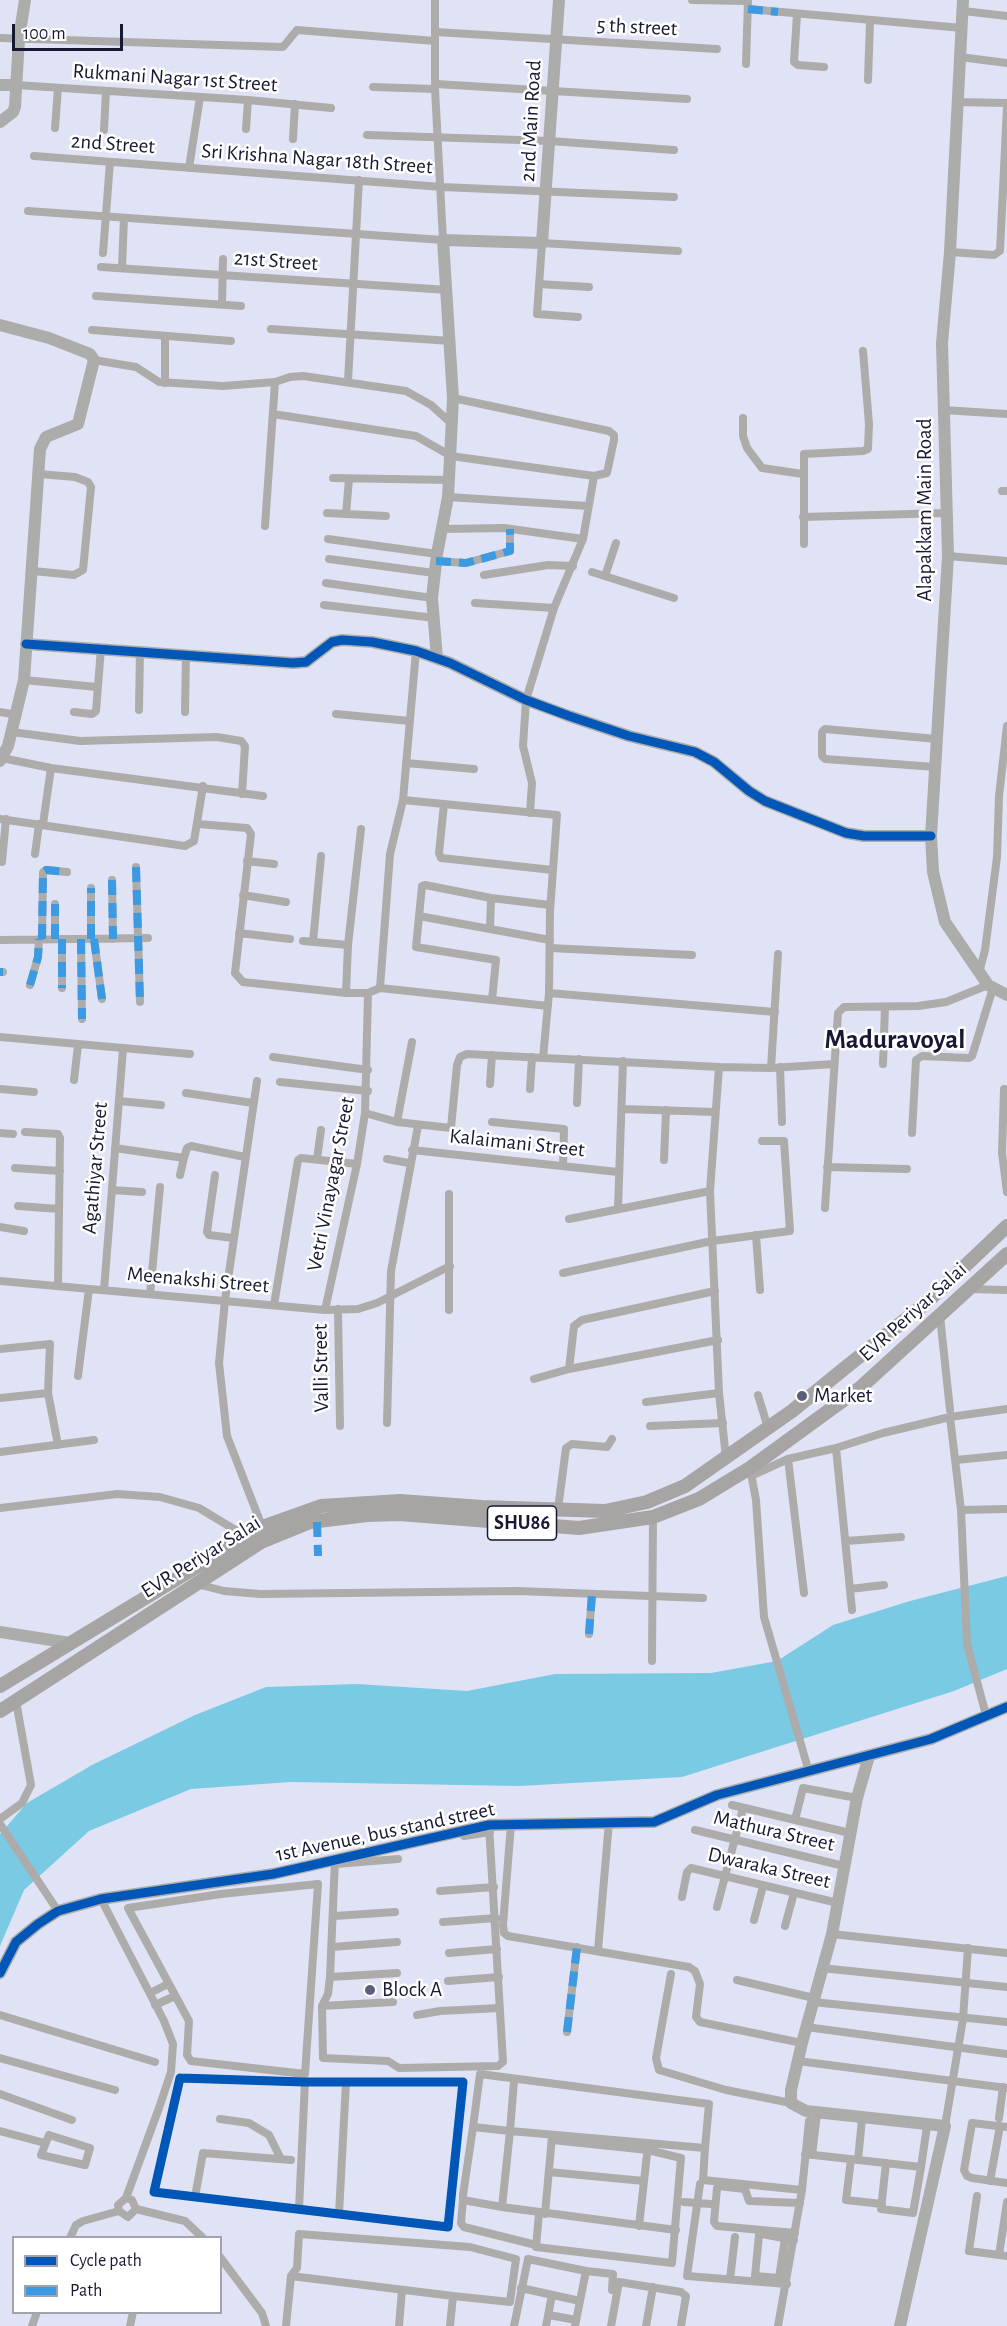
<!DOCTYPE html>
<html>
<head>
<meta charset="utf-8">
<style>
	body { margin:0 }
	#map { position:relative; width:1007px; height:2326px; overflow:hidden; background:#e0e3f5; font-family:"Alegreya Sans",sans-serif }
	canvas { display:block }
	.legend { position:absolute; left:12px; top:2236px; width:210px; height:78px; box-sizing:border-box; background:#fff; border:2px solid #a2a3ae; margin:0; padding:8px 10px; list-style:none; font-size:18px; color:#161834 }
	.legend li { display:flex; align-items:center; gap:12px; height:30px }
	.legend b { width:30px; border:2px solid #a2a3ae }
	.scale { position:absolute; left:12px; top:24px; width:111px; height:27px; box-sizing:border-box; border:3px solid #161834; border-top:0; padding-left:8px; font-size:18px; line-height:21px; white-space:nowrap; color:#161834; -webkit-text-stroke:4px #fff; paint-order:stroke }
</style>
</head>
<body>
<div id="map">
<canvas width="1007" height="2326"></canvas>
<ul class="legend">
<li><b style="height:8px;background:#0057b8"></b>Cycle path</li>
<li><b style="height:8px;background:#3b9ae2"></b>Path</li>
</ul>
<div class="scale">100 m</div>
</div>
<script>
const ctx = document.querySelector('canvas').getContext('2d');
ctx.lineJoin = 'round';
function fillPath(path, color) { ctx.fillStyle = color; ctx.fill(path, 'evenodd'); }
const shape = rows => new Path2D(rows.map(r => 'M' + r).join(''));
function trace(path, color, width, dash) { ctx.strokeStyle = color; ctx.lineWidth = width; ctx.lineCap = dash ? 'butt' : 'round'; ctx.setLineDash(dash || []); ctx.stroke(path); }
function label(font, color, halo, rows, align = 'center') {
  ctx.font = font + ' "Alegreya Sans",sans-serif'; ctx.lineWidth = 5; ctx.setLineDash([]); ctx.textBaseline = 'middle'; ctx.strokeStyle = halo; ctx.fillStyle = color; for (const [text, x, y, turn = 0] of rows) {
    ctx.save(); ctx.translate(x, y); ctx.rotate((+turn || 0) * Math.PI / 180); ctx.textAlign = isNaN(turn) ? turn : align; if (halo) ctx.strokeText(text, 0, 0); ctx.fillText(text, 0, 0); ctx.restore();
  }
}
fillPath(shape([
	[1007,1576,1007,1669,954,1691,682,1777,519,1786,291,1782,191,1789,89,1831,24,1890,0,1946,0,1834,27,1803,92,1765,195,1715,266,1687,357,1684,467,1691,555,1674,711,1673,777,1661,833,1625,910,1601]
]), '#7acae4');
trace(shape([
	[692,0,748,1],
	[748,9,962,28],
	[963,11,1007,16],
	[797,14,794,62,798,65,824,67],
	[436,32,717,49],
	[0,38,283,47,297,30,435,41],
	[960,57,1007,63],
	[746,64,748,0],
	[868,80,870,21],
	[436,84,687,99],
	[16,85,248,100,331,108],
	[373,87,435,89],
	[956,102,1007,103],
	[55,128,58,88],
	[246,129,248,100],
	[104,130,106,91],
	[367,135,550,141,674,150],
	[293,139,295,104],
	[34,156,442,187,674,197],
	[189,168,200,97],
	[28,211,443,240,435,89,435,0],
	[950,252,994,255,1000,251,1007,107],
	[103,253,110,162],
	[101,267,448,290],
	[122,268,124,218],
	[539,284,589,287],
	[96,296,241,306],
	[222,304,223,259],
	[578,317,537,314,542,243,678,251],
	[271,329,451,341],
	[92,330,231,341],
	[94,360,136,367,159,382,223,386,275,382,290,377,303,376,406,391,431,405,451,423],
	[348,381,359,180],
	[165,383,165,336],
	[943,410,1007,414],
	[273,414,416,436,451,456,594,476,607,473,614,440,614,435,609,431,453,398],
	[743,418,743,436,747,448,762,468,803,474],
	[333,478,449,480],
	[349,479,346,514,386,516],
	[1002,491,1007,491],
	[448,497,588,506],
	[327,513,346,514],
	[803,517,947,513],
	[265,526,275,382],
	[442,529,504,528,583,539],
	[328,539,437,554],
	[804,544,804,454,863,451,868,449,869,424,863,351],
	[948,556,1007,561],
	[329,559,434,573],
	[436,561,466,563,510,551,510,529],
	[33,571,74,575,83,570,91,487,88,482,75,477,39,474],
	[592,572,674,598],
	[484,575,548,565,573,566],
	[605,576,616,543],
	[326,583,432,598],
	[475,603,554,608],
	[324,605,435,618],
	[24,680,97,687],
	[139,710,140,650],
	[0,712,17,715],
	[74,712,92,714,96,711,101,648],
	[185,712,186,654],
	[336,714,410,721],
	[12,732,80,741,217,737,241,741,245,746,242,794],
	[2,758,51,768,263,796],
	[406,763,474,769],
	[936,767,825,759,822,756,822,732,825,729,937,739],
	[403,800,557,815,550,911,549,993,543,1058],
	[444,804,439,853,441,858,553,870],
	[530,813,532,783,523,746,526,700,554,608,583,539,594,476],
	[0,819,185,846,194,841,203,786],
	[43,824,51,768],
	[198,824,247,828,251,834,235,973,243,982,346,993,368,993,380,988,548,1006],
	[35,854,39,824],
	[247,861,274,864],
	[2,862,6,819],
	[136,867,140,1002],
	[112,880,113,939],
	[243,895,286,902],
	[419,916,550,940],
	[490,929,491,898],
	[239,933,290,939],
	[42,939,43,872,46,870,67,872],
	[55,939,55,904],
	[62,939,62,988],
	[81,939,82,1019],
	[91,939,91,888],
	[94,939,102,999],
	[0,940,148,938],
	[303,941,348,945],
	[313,942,321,856],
	[550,948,692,955],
	[0,972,3,972],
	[979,973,985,950,997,857,999,796,1007,726],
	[30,985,38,957,39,939],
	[380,988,390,854,403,800,416,651],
	[346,993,348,945,361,829],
	[549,993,775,1012],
	[492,1000,496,960,416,947,422,886,425,885,491,898,550,905],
	[0,1037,190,1054],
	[273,1057,368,1070],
	[883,1064,885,1007],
	[719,1067,710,1191,719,1393,726,1458],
	[780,1067,782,1122],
	[771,1068,778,954],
	[74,1080,78,1045],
	[257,1081,225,1300,219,1363,227,1436,263,1529],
	[280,1082,368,1091],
	[490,1084,492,1055],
	[0,1089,34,1092],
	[530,1089,532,1057],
	[1004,1089,1002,1153,1007,1192],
	[186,1093,253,1103],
	[119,1101,161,1105],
	[577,1103,579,1059],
	[623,1109,715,1112],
	[365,1113,397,1122,451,1128,457,1065,460,1057,467,1054,719,1067,771,1068,834,1064],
	[397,1122,412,1042],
	[492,1122,564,1129,563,1166],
	[25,1132,58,1134,60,1138,58,1286],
	[0,1133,13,1134],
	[912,1133,916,1060,922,1056,969,1058,972,1056,993,988],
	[115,1148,184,1158,187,1148,191,1146,245,1157],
	[412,1150,618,1172],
	[317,1159,321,1130],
	[387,1159,409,1163],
	[664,1160,666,1110],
	[827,1167,907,1169],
	[15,1168,60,1171],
	[180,1175,184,1158],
	[215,1175,207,1232,209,1235,233,1238],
	[112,1190,142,1192],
	[449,1194,449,1310],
	[18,1206,59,1209],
	[825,1208,838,1013,844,1007,918,1006,946,1002,988,985],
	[618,1209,623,1061],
	[569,1219,710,1191],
	[0,1227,24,1231],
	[756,1235,760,1290],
	[563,1273,712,1241,790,1231,784,1141,762,1141],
	[0,1281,325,1310,358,1309,377,1303,450,1266],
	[968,1289,1007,1290],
	[104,1290,123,1049],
	[150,1294,160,1187],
	[274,1305,298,1160,301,1158,357,1164],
	[338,1309,340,1426],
	[325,1310,357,1164,365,1113,368,993],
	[940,1316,950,1410],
	[0,1349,50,1344,48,1393,58,1445],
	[569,1369,574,1326,582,1320,715,1291],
	[78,1376,89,1289],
	[534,1379,569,1369,718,1340],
	[758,1395,768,1428],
	[0,1398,48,1393],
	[646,1402,719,1393],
	[950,1417,961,1510,967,1644,986,1715],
	[387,1423,391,1271,418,1126],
	[650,1426,723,1423],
	[836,1448,852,1610],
	[0,1452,94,1440],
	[788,1459,804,1593],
	[956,1460,1007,1455],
	[750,1468,756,1500,764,1617,809,1772],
	[753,1475,788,1459,836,1448,883,1433,950,1417,1007,1409],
	[0,1508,117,1494,160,1497,199,1508,247,1537],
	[558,1509,566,1448,572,1444,607,1447,612,1439],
	[961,1510,1007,1509],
	[846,1541,901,1537],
	[197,1584,224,1591,260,1594,518,1591,703,1598],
	[850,1589,884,1585],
	[589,1634,592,1594],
	[652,1661,653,1517],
	[732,1805,850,1833],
	[0,1819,22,1803,31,1785,16,1701],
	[795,1820,803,1788,857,1798],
	[0,1824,58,1911],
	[511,1824,503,1925,504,1933,508,1936,689,1967,695,1971,700,1984,696,2017,700,2022,802,2043],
	[695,1830,844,1866],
	[464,1836,490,1832],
	[335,1860,330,1977,328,1994,322,2006,323,2058,388,2061,399,2068,498,2066,503,2062,489,1825],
	[336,1864,398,1859],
	[318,1884,305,2074,191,2061,187,2055,189,2021,128,1908,221,1894,318,1884],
	[440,1891,494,1887],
	[682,1897,687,1872,691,1868,838,1903],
	[101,1899,164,2021,173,2044,171,2072,159,2108,126,2198,118,2205,119,2211,128,2217,136,2209,132,2200,126,2198],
	[717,1907,743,1808],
	[334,1916,395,1912],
	[754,1920,763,1886],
	[443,1922,496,1918],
	[785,1926,794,1893],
	[832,1934,1007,1953],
	[332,1947,397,1942],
	[598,1950,609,1822],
	[449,1953,497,1949],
	[821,1968,1007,1987],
	[671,1974,656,2058,659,2070,726,2090,791,2103],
	[330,1977,397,1973],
	[737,1980,814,1998],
	[448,1981,499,1977],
	[150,1993,168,1984],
	[813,2002,1007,2022],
	[155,2005,175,1996],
	[322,2006,393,2002],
	[0,2015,155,2062],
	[417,2015,440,2011,500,2008],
	[806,2027,1007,2054],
	[567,2032,577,1947],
	[0,2058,115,2090],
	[798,2061,1007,2088],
	[180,2078,305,2082,463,2082,448,2227,154,2192,180,2078],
	[0,2094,72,2120],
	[999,2118,1003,2087],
	[220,2119,249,2123,269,2135,281,2159],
	[945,2126,963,2019,968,1948],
	[473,2127,480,2074,709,2104,705,2148],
	[1007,2127,972,2123,964,2170,967,2176,972,2178,1007,2183],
	[0,2131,45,2143],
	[49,2135,90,2148,85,2165,41,2155,49,2135],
	[805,2154,921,2167,927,2126,921,2125],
	[812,2155,817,2114,821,2115],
	[851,2159,846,2200,882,2204],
	[858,2160,862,2119],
	[886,2163,881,2209,913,2213,921,2167],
	[549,2172,644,2181],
	[990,2181,1000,2126],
	[700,2184,687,2276,787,2284],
	[802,2190,809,2121],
	[977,2196,969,2251,1007,2256],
	[195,2197,203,2153,291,2160],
	[463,2200,461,2223,464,2227,536,2245],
	[684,2202,711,2204],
	[502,2207,463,2200,463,2195,473,2127,510,2131,514,2081],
	[136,2209,185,2221,203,2238],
	[299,2209,305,2082],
	[539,2213,536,2247,672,2263,681,2158,648,2150,552,2140],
	[339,2214,346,2082],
	[545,2214,552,2136],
	[639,2226,648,2145],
	[676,2230,502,2207,510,2131,705,2148,703,2180,802,2190,778,2326],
	[795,2233,717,2226,714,2222,717,2188,718,2186,745,2189,749,2201,800,2203],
	[70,2238,76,2225,83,2221,119,2211],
	[785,2238,779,2278,755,2276,759,2235,762,2234,794,2240],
	[999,2255,1007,2202],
	[220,2257,262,2313,266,2326],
	[291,2276,453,2296],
	[730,2279,735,2237],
	[521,2288,580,2301],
	[549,2315,576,2320],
	[32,2326,37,2312],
	[130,2326,133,2312],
	[286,2326,291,2276,297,2268,299,2234,470,2247,516,2259,510,2302,453,2296,450,2326],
	[399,2326,402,2290],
	[514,2326,528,2259,586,2271],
	[546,2326,552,2295],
	[575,2326,586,2271,613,2274,612,2290],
	[611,2326,619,2282,681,2292,686,2296,681,2326],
	[646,2326,653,2287]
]), '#adacaa', 8);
trace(shape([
	[963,0,950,252,942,343,948,556,931,836,933,872,945,922,988,985,1007,995],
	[0,85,16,85],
	[0,122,13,112,15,107,19,38,25,0],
	[0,325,49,338,90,354,94,360,78,424,46,437,40,449,24,680,8,746,0,761],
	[26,644,293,663,306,662,332,642,342,640,372,642,416,651,450,663,526,700,569,716,629,736,695,752,714,762,749,791,765,801,846,833,864,836,931,836],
	[437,658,432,598,437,554,448,497,453,398,443,240,542,243,559,0],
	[0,1632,70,1643],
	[869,1756,857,1798,832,1934,802,2043,791,2090,791,2103,806,2111,945,2126,900,2326],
	[0,1973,16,1942,38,1924,58,1911,101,1899,273,1874,489,1825,654,1822,717,1795,931,1739,1007,1707]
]), '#acacaa', 12);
trace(shape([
	[0,1686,262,1527,321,1506,400,1501,482,1507,605,1511,647,1502,685,1486,792,1411,840,1372,926,1303,1007,1226],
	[0,1711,261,1542,310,1522,367,1515,399,1514,579,1528,653,1517,699,1499,750,1468,860,1388,1007,1254]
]), '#a6a5a3', 14);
trace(shape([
	[748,9,778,12],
	[436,561,466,563,510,551,510,529],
	[136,867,140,1002],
	[112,880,113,939],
	[42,939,43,872,46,870,67,872],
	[55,939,55,904],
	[62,939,62,988],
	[81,939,82,1019],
	[91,939,91,888],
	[94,939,102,999],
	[0,972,3,972],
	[30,985,38,957,39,939],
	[317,1522,318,1556],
	[589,1634,592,1594],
	[567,2032,577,1947]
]), '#3b9ae2', 8, [15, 8]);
trace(shape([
	[26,644,293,663,306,662,332,642,342,640,372,642,416,651,450,663,526,700,569,716,629,736,695,752,714,762,749,791,765,801,846,833,864,836,931,836],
	[0,1973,16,1942,38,1924,58,1911,101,1899,273,1874,489,1825,654,1822,717,1795,931,1739,1007,1707],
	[180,2078,305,2082,463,2082,448,2227,154,2192,180,2078]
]), '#0057b8', 9);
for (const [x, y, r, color] of [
	[802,1396,6,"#5d5f78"],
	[370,1990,6,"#5d5f78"]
]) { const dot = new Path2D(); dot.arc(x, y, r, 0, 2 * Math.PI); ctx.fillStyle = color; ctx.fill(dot); trace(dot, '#fff', 2); }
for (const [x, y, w] of [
	[522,1523,69]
]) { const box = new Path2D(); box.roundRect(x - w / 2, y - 17, w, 34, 4.5); ctx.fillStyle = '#fff'; ctx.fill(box); trace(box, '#161834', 1.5); }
label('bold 20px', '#161834', null, [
	["SHU86",522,1523]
]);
label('21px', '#161834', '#fff', [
	["5 th street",637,27,3],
	["Rukmani Nagar 1st Street",175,78,4],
	["2nd Main Road",531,121,-87],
	["2nd Street",113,144,4],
	["Sri Krishna Nagar 18th Street",317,159,4],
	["21st Street",276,261,4],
	["Alapakkam Main Road",925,510,-90],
	["Kalaimani Street",517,1143,6],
	["Agathiyar Street",95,1168,-85],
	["Vetri Vinayagar Street",331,1184,-79],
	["Meenakshi Street",198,1280,5],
	["EVR Periyar Salai",913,1312,-42],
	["Valli Street",321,1368,-91],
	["EVR Periyar Salai",201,1557,-32],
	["Mathura Street",774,1831,13],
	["1st Avenue, bus stand street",385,1832,-12],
	["Dwaraka Street",769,1868,13]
]);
label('21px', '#161834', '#fff', [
	["Market",814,1396],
	["Block A",382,1990]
], 'left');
label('bold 27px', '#161834', '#fff', [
	["Maduravoyal",895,1040]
]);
</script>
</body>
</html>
